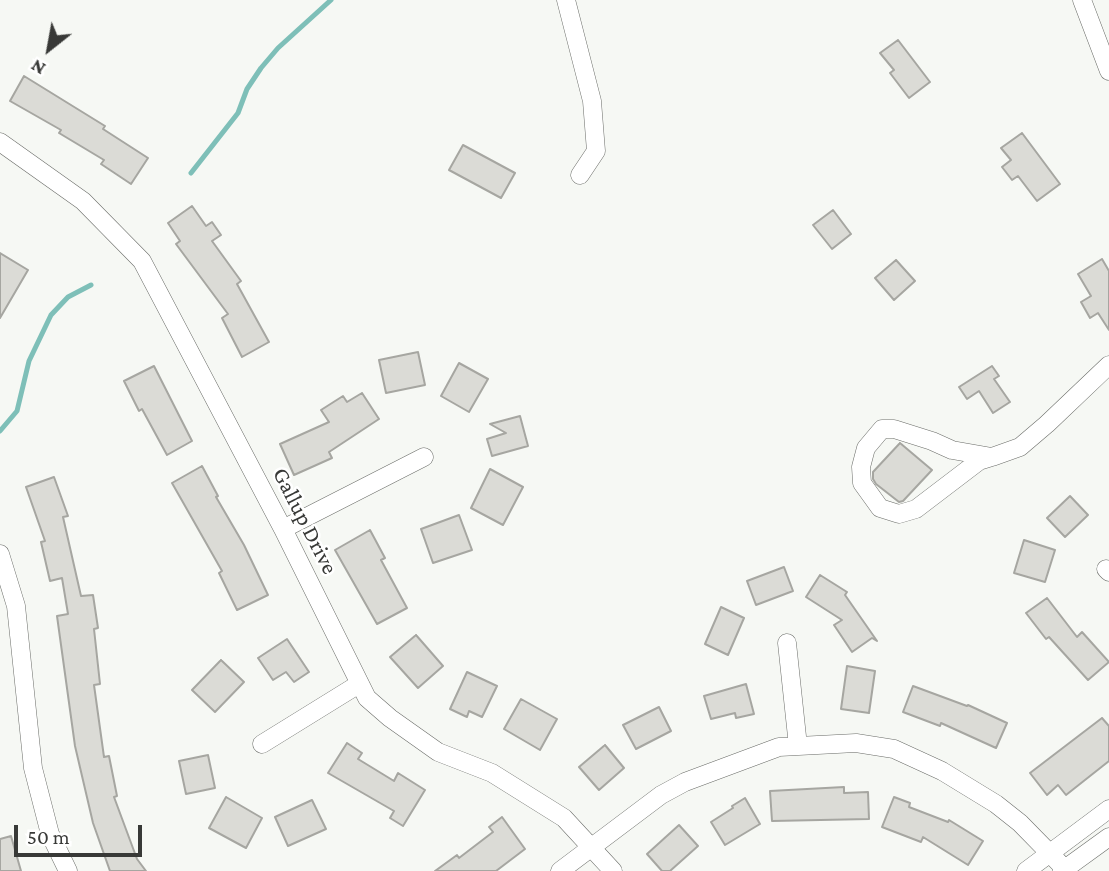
<!DOCTYPE html>
<html>
<head>
<meta charset="utf-8">
<style>
	body { margin:0 }
	#map { position:relative; width:1109px; height:871px; overflow:hidden; background:#f6f8f4; font-family:"Crimson Pro",serif }
	canvas { display:block }
	.north { position:absolute; left:14px; top:14px; width:70px; height:70px; -webkit-text-stroke:5px #fff; paint-order:stroke; rotate:211deg; font-size:19px; font-weight:700; line-height:28px; text-align:center; color:#383937 }
	.north::after { content:''; display:block; margin:auto; width:24px; height:32px; background:#383937; clip-path:polygon(50% 0,100% 100%,50% 72%,0 100%) }
	.scale { position:absolute; left:14px; top:825px; width:128px; height:32px; box-sizing:border-box; border:4px solid #383937; border-top:0; padding-left:9px; font-size:21px; line-height:24px; white-space:nowrap; color:#383937; -webkit-text-stroke:5px #fff; paint-order:stroke }
</style>
</head>
<body>
<div id="map">
<canvas width="1109" height="871"></canvas>
<div class="north">N</div>
<div class="scale">50 m</div>
</div>
<script>
const ctx = document.querySelector('canvas').getContext('2d');
ctx.lineJoin = 'round';
const shape = rows => new Path2D(rows.map(r => 'M' + r).join(''));
function trace(path, color, width, dash) { ctx.strokeStyle = color; ctx.lineWidth = width; ctx.lineCap = dash ? 'butt' : 'round'; ctx.setLineDash(dash || []); ctx.stroke(path); }
function fillPath(path, color) { ctx.fillStyle = color; ctx.fill(path, 'evenodd'); }
function label(font, color, halo, rows, align = 'center') {
  ctx.font = font + ' "Crimson Pro",serif'; ctx.lineWidth = 5; ctx.setLineDash([]); ctx.textBaseline = 'middle'; ctx.strokeStyle = halo; ctx.fillStyle = color; for (const [text, x, y, turn = 0] of rows) {
    ctx.save(); ctx.translate(x, y); ctx.rotate((+turn || 0) * Math.PI / 180); ctx.textAlign = isNaN(turn) ? turn : align; if (halo) ctx.strokeText(text, 0, 0); ctx.fillText(text, 0, 0); ctx.restore();
  }
}
trace(shape([
	[191,173,238,113,247,89,261,68,278,48,331,0],
	[0,431,17,411,29,361,51,315,68,297,91,285]
]), '#7ebfb8', 5);
const building = shape([
	[898,40,930,82,909,98,890,73,894,70,880,53,898,40],
	[24,76,105,126,103,129,148,158,131,184,101,164,104,160,59,133,61,130,10,101,24,76],
	[1022,133,1060,184,1037,201,1018,176,1012,180,1002,167,1011,160,1001,148,1022,133],
	[463,145,515,173,501,198,449,170,463,145],
	[192,206,206,226,212,222,221,235,212,241,241,281,237,284,269,342,242,357,222,318,228,314,176,244,180,241,168,223,192,206],
	[833,210,851,234,832,249,813,225,833,210],
	[0,253,28,270,0,318,0,253],
	[1102,259,1109,271,1109,330,1098,313,1090,318,1081,302,1091,296,1078,274,1102,259],
	[896,260,915,281,894,300,875,278,896,260],
	[418,352,425,385,386,393,379,360,418,352],
	[459,363,488,379,469,412,441,396,459,363],
	[154,366,192,441,167,455,142,409,139,411,124,381,154,366],
	[992,366,999,376,994,379,1010,402,993,413,979,391,967,399,959,387,992,366],
	[362,393,379,419,329,452,332,458,294,475,280,444,329,422,321,410,343,396,347,402,362,393],
	[520,416,528,446,492,456,487,439,506,433,490,424,520,416],
	[900,443,932,470,903,501,899,502,876,484,873,479,873,472,900,443],
	[202,466,218,496,216,497,244,545,268,595,237,610,219,573,222,571,172,483,202,466],
	[490,469,523,487,503,525,471,508,490,469],
	[54,477,68,516,63,517,81,596,93,595,98,628,94,629,100,684,94,685,104,757,109,756,117,796,114,797,137,859,146,871,110,871,93,823,75,746,57,616,68,614,62,578,50,581,41,542,45,541,26,487,54,477],
	[1070,496,1088,515,1065,537,1047,518,1070,496],
	[459,515,472,550,433,563,421,529,459,515],
	[370,530,385,558,381,560,407,608,377,624,335,550,370,530],
	[1024,540,1055,550,1045,582,1014,573,1024,540],
	[784,567,793,591,756,605,747,581,784,567],
	[820,575,847,592,845,595,877,641,872,638,852,652,834,625,842,620,806,597,820,575],
	[1047,598,1077,637,1082,632,1109,662,1088,680,1049,637,1046,639,1026,613,1047,598],
	[721,607,744,618,728,655,705,644,721,607],
	[416,635,443,666,418,688,390,657,416,635],
	[287,639,309,672,294,682,286,672,273,680,258,658,287,639],
	[221,660,244,682,215,712,192,690,221,660],
	[847,666,875,671,869,713,841,709,847,666],
	[467,672,497,686,482,717,469,711,467,717,450,709,467,672],
	[746,684,754,714,736,718,735,713,711,719,704,696,746,684],
	[913,686,967,706,968,705,1007,723,996,748,941,723,940,726,903,712,913,686],
	[521,699,557,719,540,750,504,729,521,699],
	[659,707,671,731,636,749,623,725,659,707],
	[1102,718,1109,726,1109,761,1066,795,1058,785,1047,795,1030,773,1102,718],
	[347,743,362,753,358,759,394,781,398,773,425,790,403,826,390,818,394,811,328,773,347,743],
	[605,745,624,768,599,790,579,767,605,745],
	[208,755,215,788,186,794,179,761,208,755],
	[844,787,844,793,868,792,869,819,772,821,770,791,844,787],
	[226,797,262,818,246,848,209,828,226,797],
	[894,797,910,803,909,807,948,822,949,820,983,841,968,865,923,837,921,842,882,827,894,797],
	[745,798,760,824,725,845,711,822,733,808,732,806,745,798],
	[312,800,326,829,288,846,275,817,312,800],
	[502,817,525,849,496,871,435,871,457,855,459,858,493,832,489,827,502,817],
	[679,825,698,846,670,871,662,871,647,854,679,825],
	[11,836,21,871,0,871,0,839,11,836]
]);
fillPath(building, '#dbdbd6');
trace(building, '#a6a6a1', 2);
const minor = shape([
	[566,0,592,101,596,151,580,175],
	[1082,0,1109,71],
	[0,142,83,201,142,261,283,529,367,698,390,718,438,752,492,773,564,818,613,871],
	[992,457,952,450,932,441,894,429,882,429,866,448,861,467,862,483,880,508,899,514,916,509,979,461,992,457,1020,447,1047,424,1109,365],
	[283,529,424,457],
	[0,554,16,606,33,768,50,834,68,871],
	[1106,569,1109,572],
	[787,643,798,746],
	[262,744,359,684],
	[560,871,661,795,685,782,779,747,856,743,894,749,942,771,996,804,1020,823,1067,871],
	[1026,871,1109,809],
	[1062,871,1109,837]
]);
trace(minor, '#6a6c68', 19);
trace(minor, '#fff', 18);
label('23px', '#383937', '#fff', [
	["Gallup Drive",305,521,63]
]);
</script>
</body>
</html>
